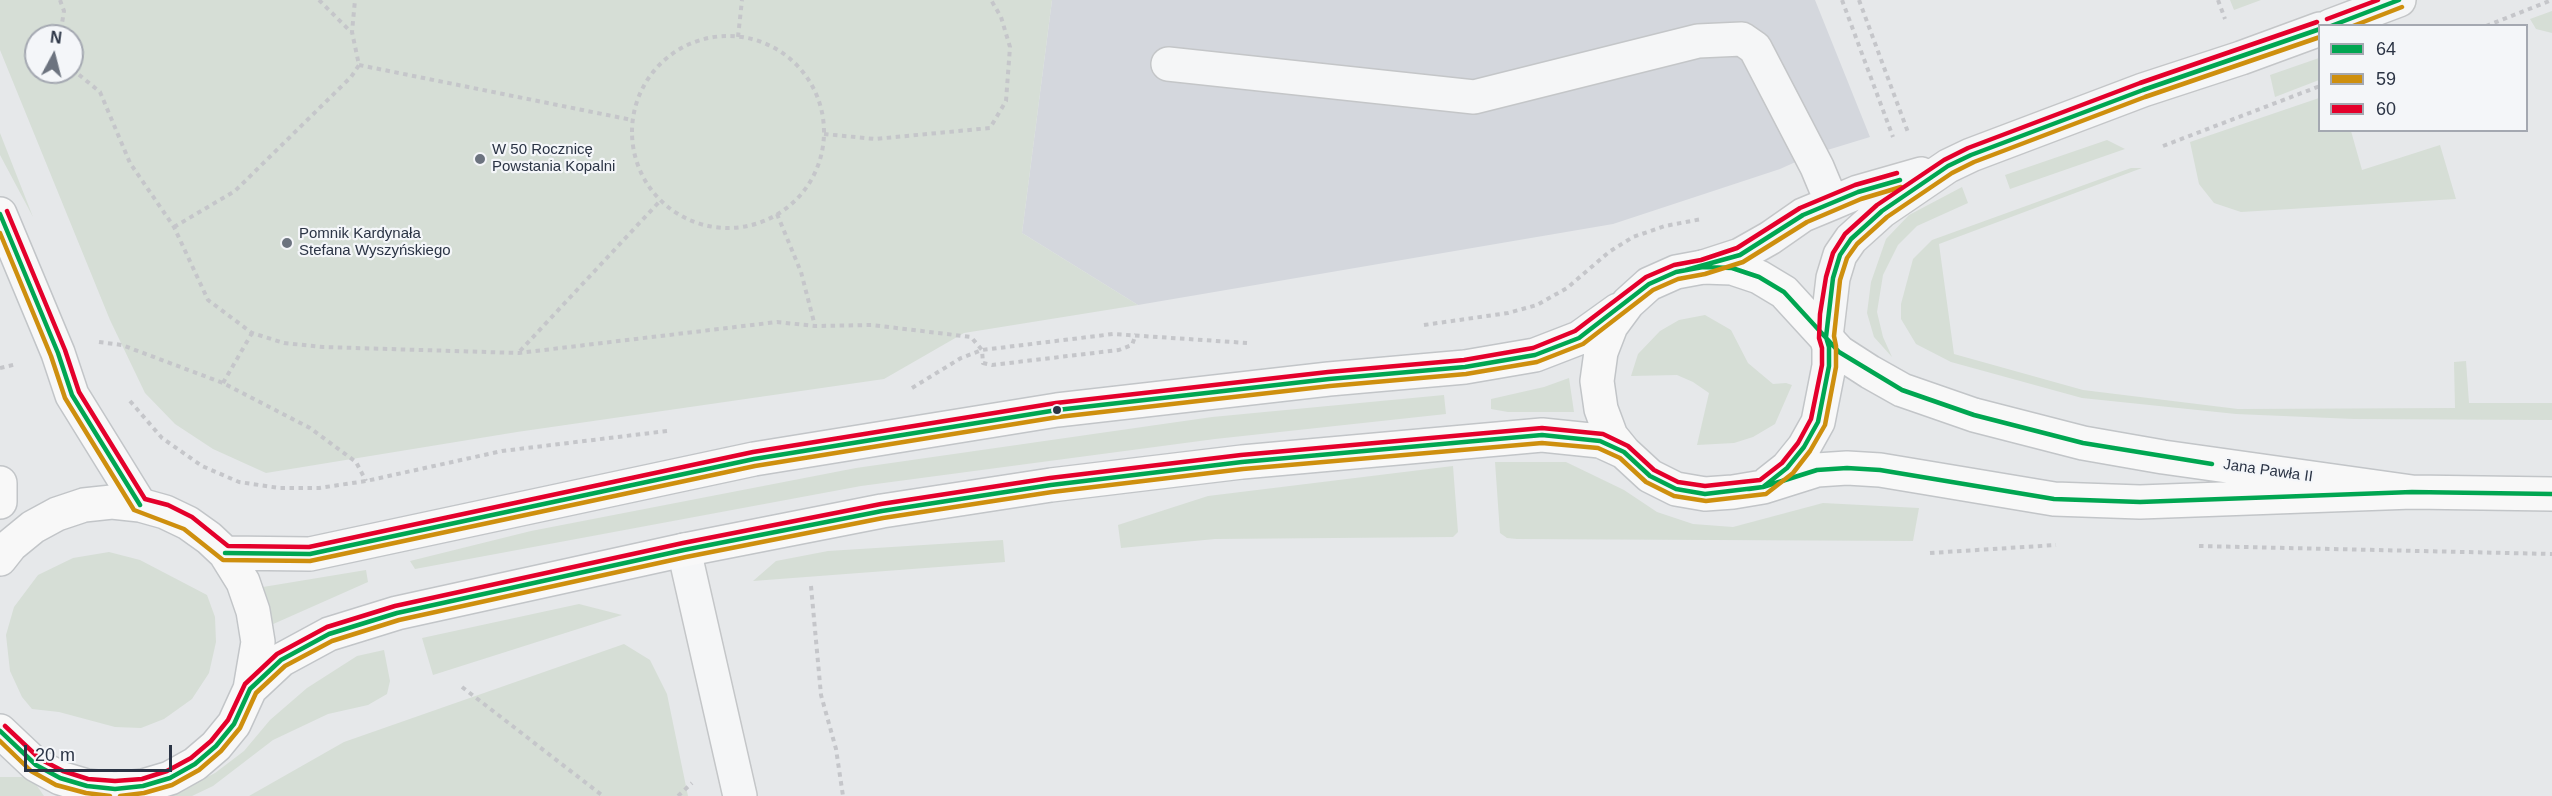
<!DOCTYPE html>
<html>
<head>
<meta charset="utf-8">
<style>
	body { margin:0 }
	#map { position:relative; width:2552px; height:796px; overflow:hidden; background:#e6e8ea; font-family:Arial,sans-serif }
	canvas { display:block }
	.legend { position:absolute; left:2318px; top:24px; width:210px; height:108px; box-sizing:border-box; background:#f4f6f9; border:2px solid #a4a8b1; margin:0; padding:8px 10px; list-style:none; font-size:18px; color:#2b3445 }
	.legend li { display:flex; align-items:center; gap:12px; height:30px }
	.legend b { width:30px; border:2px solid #a4a8b1 }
	.north { position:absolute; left:24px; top:24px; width:60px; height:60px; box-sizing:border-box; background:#f4f6f9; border:2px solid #a4a8b1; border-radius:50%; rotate:7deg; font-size:16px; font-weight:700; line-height:24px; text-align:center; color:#2b3445 }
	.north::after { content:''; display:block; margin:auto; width:21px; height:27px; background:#6c737f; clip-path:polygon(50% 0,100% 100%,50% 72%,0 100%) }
	.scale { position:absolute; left:24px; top:745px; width:148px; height:27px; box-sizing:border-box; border:3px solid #2b3445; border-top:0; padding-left:8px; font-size:18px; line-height:21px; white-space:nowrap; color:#2b3445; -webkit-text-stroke:4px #f4f6f9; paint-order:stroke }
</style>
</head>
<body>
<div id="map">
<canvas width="2552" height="796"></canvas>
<ul class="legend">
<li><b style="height:8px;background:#00a651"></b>64</li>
<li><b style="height:8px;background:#ce8f0e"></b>59</li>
<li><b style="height:8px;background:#e4002b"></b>60</li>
</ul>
<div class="north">N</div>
<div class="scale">20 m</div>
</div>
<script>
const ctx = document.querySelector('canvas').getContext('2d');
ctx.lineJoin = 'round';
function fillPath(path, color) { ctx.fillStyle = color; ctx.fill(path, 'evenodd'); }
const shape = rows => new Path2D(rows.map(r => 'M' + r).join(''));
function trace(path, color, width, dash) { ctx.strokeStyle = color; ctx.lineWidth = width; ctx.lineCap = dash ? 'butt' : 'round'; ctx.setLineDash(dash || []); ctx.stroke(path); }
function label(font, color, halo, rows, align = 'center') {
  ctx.font = font + ' Arial,sans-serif'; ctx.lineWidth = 4.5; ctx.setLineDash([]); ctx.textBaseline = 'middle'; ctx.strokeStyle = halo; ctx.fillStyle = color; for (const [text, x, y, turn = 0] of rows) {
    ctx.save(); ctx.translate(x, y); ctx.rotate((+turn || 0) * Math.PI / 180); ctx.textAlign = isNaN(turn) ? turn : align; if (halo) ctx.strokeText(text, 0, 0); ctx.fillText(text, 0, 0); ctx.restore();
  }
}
fillPath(shape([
	[1052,0,1815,0,1870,137,1811,155,1780,169,1613,224,1138,305,1022,233]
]), '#d4d7dd');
fillPath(shape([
	[0,0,1052,0,1022,233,1138,305,964,333,884,379,517,432,266,473,213,449,175,424,145,393,110,320,0,50],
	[36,36,72,36,72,72,36,72],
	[2230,0,2261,0,2234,10],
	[2552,11,2552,33,2536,29,2530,19],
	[2319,58,2319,80,2275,97,2270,75],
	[2319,98,2320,130,2351,131,2362,170,2440,145,2456,199,2241,212,2214,203,2199,184,2190,142],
	[0,133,33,217,0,155],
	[2107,140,2125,149,2010,189,2005,175],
	[2131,168,2142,168,1939,244,1954,354,2083,390,2238,409,2455,408,2454,362,2466,361,2469,403,2552,403,2552,420,2354,419,2236,414,2082,398,1951,362,1916,344,1901,319,1901,304,1913,259,1932,240],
	[1962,187,1968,203,1917,226,1898,245,1883,275,1877,312,1883,337,1892,357,1874,337,1867,313,1871,282,1886,239,1909,215],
	[1705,315,1731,330,1748,363,1773,384,1786,383,1792,385,1775,424,1753,437,1734,443,1697,445,1709,393,1693,382,1677,375,1631,376,1638,354,1660,331,1679,320],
	[1569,378,1574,412,1508,412,1491,409,1491,399,1544,387],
	[1444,395,1446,414,1215,439,861,486,415,569,410,561,531,531,856,468,1212,417],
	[1495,462,1566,462,1624,490,1657,512,1693,524,1733,527,1823,503,1919,508,1913,541,1517,539,1507,538,1500,533],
	[1453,466,1458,532,1453,537,1215,539,1121,548,1118,525,1208,496],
	[1003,540,1005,562,753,581,776,561,828,551],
	[109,552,140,560,207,595,215,617,216,642,209,673,192,699,164,719,141,728,115,727,59,712,32,709,22,697,10,671,6,635,14,607,38,575,73,558],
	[366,570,368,582,271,625,263,587],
	[579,604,622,615,433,675,422,638],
	[624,644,650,660,667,694,688,796,249,796,344,742],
	[384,650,390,681,387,694,368,705,328,714,273,740,213,786,192,796,163,796,184,789,215,773,244,751,270,720,307,688,357,656],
	[0,777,22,777,33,780,44,796,0,796]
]), '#d6ded6');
const minor = shape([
	[2330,26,2399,0],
	[1168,64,1474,97,1698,41,1742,39,1755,48,1817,167,1832,203],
	[1703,267,1740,255,1770,238,1803,215,1832,203,1858,192,1921,174],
	[1826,337,1833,278,1840,255,1851,239,1882,211,1948,166,1971,155,2143,90,2241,58,2320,29],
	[684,550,740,796]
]);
const major = shape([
	[0,214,58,353,72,395,140,505],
	[0,483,0,502],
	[1768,483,1787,468,1804,447,1818,422,1829,366,1829,347,1826,337],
	[2412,492,2163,457,2083,443,1974,415,1902,390,1870,372,1839,352,1784,292,1759,277,1732,268,1703,267,1676,272,1649,284,1628,303,1611,326,1601,352,1597,381,1601,409,1611,436,1624,452,1650,476,1676,489,1705,494,1733,492,1763,487,1817,470,1847,468,1880,470,2054,499,2140,502,2412,492,2552,494],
	[225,553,310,554,754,459,1057,410,1329,379,1465,367,1535,355,1579,338,1618,310],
	[0,559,11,545,33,527,57,514,84,505,112,502,140,505,165,512,188,523,209,538,225,553,243,582,253,611,258,642,250,689,234,724,216,746,195,764,170,778,143,786,115,789,87,786,60,778,36,765,0,731],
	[250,689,281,660,329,634,397,613,684,550,882,511,1051,485,1242,462,1542,435,1600,441,1624,452]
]);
trace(minor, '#c4c6c8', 36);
trace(major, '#c2c5c8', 36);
trace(shape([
	[60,0,64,11,60,36],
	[319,0,351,32],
	[1842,0,1893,137],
	[1859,0,1909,135],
	[2218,0,2225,19],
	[2486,26,2552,0],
	'632 132a96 96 0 1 1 192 0a96 96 0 1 1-192 0Z',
	[738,37,742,0],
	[359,65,632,120],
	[72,69,100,92,130,163,174,227,208,300,252,333,284,343,323,347,519,353,777,322,815,326,872,325,971,337,982,350,983,363,992,365,1119,350,1132,345,1136,334],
	[824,134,875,139,990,128,1006,101,1010,47,1001,17,991,0],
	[2163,146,2320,86],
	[777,214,801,272,815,326],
	[174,227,235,191,351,77,359,65,352,32,355,0],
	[1424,325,1508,313,1537,305,1567,288,1609,252,1633,237,1665,226,1702,219],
	[99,342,122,345,223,383,310,428,356,462,366,481],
	[520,351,660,201],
	[0,368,17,364],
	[223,383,252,333],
	[912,388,961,358,982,350,1113,334,1247,343],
	[130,401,162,438,202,466,239,482,279,488,319,488,366,481,502,451,667,431],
	[2199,546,2552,554],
	[1930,553,2056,545],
	[811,586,821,695,836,749,843,796],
	[462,687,603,796],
	[678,796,692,783]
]), '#c5c6ca', 4, [4.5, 4.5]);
trace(minor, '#f5f6f7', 33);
trace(major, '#f8f8f8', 33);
trace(shape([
	[2331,26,2399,0],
	[0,214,58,353,72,395,140,505],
	[1686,270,1740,255,1803,215,1858,192,1900,180],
	[1749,489,1763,487,1787,468,1804,447,1818,422,1829,366,1829,347,1826,337,1833,278,1840,255,1851,239,1882,211,1948,166,1971,155,2143,90,2320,29],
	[225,553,310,554,754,459,1057,410,1329,379,1465,367,1535,355,1579,338,1649,284,1676,272,1703,267,1732,268,1759,277,1784,292,1839,352,1902,390,1974,415,2083,443,2212,464],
	[0,731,36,765,60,778,87,786,115,789,143,786,170,778,195,764,216,746,234,724,250,689,281,660,329,634,397,613,684,550,882,511,1051,485,1242,462,1542,435,1600,441,1624,452,1650,476,1676,489,1705,494,1763,487,1817,470,1847,468,1880,470,2054,499,2140,502,2412,492,2552,494]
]), '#00a651', 4.5);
trace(shape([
	[2353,26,2402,7],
	[0,233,51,356,65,398,134,510,184,529,223,560,310,561,755,466,1058,417,1330,386,1466,374,1537,362,1583,344,1653,290,1678,279,1705,274,1743,262,1807,222,1861,199,1901,187],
	[0,741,31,771,56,785,86,793,110,796],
	[120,796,144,793,172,785,199,770,221,751,240,728,256,693,285,666,332,641,399,620,686,557,883,518,1052,492,1243,469,1542,443,1598,448,1620,458,1646,482,1674,496,1706,501,1766,494,1793,473,1810,451,1825,425,1836,367,1836,346,1834,336,1840,280,1847,258,1857,244,1887,217,1952,173,1974,162,2145,97,2320,37]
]), '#ce8f0e', 4.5);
trace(shape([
	[2327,19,2378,0],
	[7,211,65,350,79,392,145,499,168,505,192,517,228,546,309,547,753,452,1056,403,1328,372,1464,360,1533,348,1575,331,1646,277,1674,265,1701,260,1737,248,1800,208,1855,185,1897,173],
	[5,726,40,759,63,771,88,779,115,781,142,779,167,771,191,758,211,741,228,720,245,684,277,654,327,627,395,606,683,543,881,504,1050,478,1241,455,1542,428,1603,434,1628,446,1654,470,1678,482,1705,486,1760,480,1782,463,1798,443,1811,419,1822,365,1822,348,1819,338,1820,314,1826,277,1833,253,1845,234,1877,205,1944,160,1968,148,2140,83,2317,22]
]), '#e4002b', 4.5);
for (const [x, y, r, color] of [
	[480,159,6,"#6c737f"],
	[287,243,6,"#6c737f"],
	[1057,410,5,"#2b3445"]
]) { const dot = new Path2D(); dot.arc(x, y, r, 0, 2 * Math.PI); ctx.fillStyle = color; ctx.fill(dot); trace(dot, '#f4f6f9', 2); }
label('15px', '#2b3445', '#f4f6f9', [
	["W 50 Rocznicę",492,150],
	["Powstania Kopalni",492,167],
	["Pomnik Kardynała",299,234],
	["Stefana Wyszyńskiego",299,251]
], 'left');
label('15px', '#2b3445', '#f4f6f9', [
	["Jana Pawła II",2268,471,8]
]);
</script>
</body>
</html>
